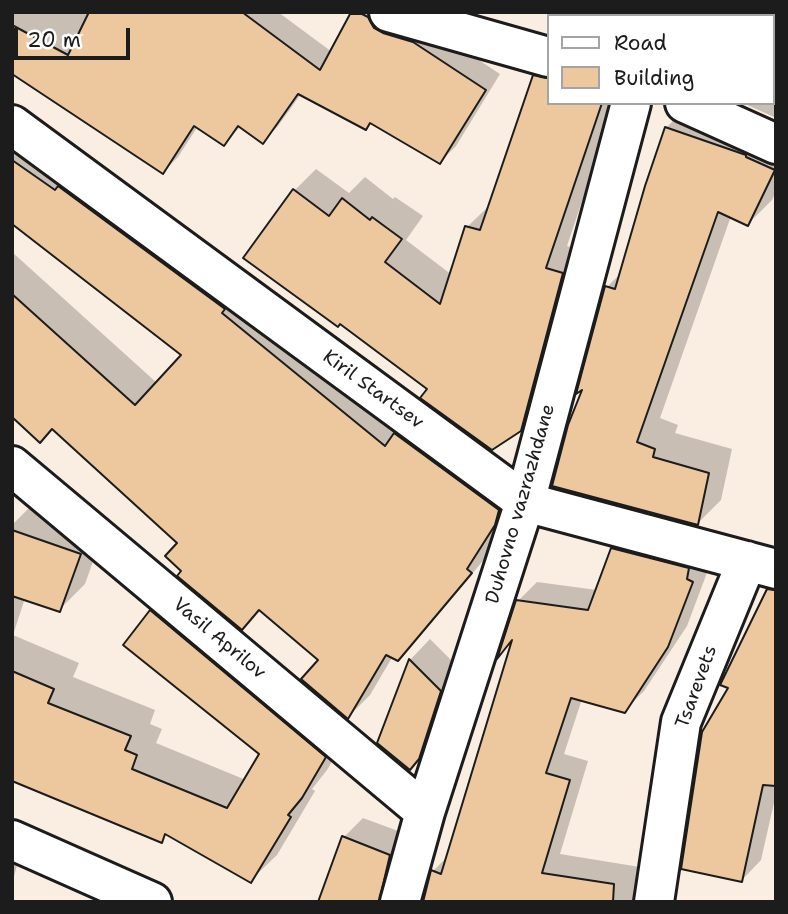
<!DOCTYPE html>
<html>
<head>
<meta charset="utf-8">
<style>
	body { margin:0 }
	#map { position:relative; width:788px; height:914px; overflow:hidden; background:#faeee2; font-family:"Shantell Sans",sans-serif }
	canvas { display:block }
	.frame { position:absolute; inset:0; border:14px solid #1c1c1c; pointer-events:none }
	.legend { position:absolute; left:547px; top:14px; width:228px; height:91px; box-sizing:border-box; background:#fff; border:2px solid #a4a4a4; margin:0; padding:9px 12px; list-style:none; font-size:21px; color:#1c1c1c }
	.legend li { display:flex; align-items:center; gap:14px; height:35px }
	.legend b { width:35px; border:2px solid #a4a4a4 }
	.scale { position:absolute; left:14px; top:28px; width:116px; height:32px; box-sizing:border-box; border:4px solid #1c1c1c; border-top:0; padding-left:9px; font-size:21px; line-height:24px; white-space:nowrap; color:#1c1c1c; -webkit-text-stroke:5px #fff; paint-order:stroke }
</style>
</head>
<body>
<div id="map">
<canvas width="788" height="914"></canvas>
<div class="frame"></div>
<ul class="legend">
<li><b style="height:9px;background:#fff"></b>Road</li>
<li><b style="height:19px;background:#edc79e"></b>Building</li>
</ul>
<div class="scale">20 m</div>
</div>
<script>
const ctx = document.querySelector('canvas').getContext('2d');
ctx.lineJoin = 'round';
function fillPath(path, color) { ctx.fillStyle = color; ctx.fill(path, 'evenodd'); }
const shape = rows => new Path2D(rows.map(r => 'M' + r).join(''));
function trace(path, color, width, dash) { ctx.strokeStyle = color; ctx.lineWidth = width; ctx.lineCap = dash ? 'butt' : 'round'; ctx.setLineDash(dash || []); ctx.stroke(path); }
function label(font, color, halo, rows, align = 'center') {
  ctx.font = font + ' "Shantell Sans",sans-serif'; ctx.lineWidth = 5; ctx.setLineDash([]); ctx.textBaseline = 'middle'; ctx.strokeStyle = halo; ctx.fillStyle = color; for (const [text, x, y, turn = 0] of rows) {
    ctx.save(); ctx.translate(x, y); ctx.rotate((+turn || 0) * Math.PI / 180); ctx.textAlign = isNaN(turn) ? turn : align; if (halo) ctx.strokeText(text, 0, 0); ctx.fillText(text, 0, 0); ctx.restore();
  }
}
fillPath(shape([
	[12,12,278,12,332,52,353,12,389,12,429,27,500,74,456,146,440,162,372,122,366,128,301,94,278,126,263,141,241,126,224,144,198,126,178,157,163,172,12,72],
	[556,12,664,12,662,16,555,16],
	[769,12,776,12,776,118,743,103,772,103,772,16,767,16],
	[548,66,548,103,615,103,567,246,584,251,543,407,520,429,429,388,295,190,316,169,349,193,365,177,393,199,395,197,423,216,406,240,452,275,467,227,490,205,532,82],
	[690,104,776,134,776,191,772,200,748,224,731,216,660,418,678,425,675,433,732,449,721,500,697,524,586,385,607,287,622,272,666,128],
	[12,123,516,501,488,546,492,550,420,636,398,659,393,656,370,695,348,717,321,659,260,609,184,571,180,543,53,428,12,415,12,252,157,383,183,354,12,221],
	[34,503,105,528,85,584,59,610,25,598,13,635,79,663,73,677,155,710,150,724,162,729,156,743,246,780,262,754,151,611,177,586,350,731,327,770,312,789,315,791,277,855,251,880,168,833,161,841,12,779,12,525],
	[632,529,711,562,687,626,644,691,624,711,582,699,564,754,588,761,560,854,652,869,653,902,425,902,433,871,448,856,514,640,501,653,518,601,537,582,597,590,613,549],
	[776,584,776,794,761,860,742,880,730,688,769,590],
	[430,639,461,670,431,747,410,768,379,743,410,660],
	[363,818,409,835,410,902,319,902,344,837],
	[12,851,20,854,12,884]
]), '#0003');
const building = shape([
	[89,12,242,12,320,70,350,14,362,14,368,17,374,28,383,33,413,42,486,90,440,164,370,123,366,130,298,94,263,144,238,126,224,146,194,126,163,174,12,74,12,25,68,55,89,12],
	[533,75,548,78,548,103,602,103,546,268,563,273,521,431,492,450,420,398,427,389,340,324,338,327,243,258,293,189,329,216,342,198,370,220,372,217,402,239,385,262,440,304,465,226,480,230,533,75],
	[665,127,746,155,746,157,775,170,748,226,718,212,637,442,655,449,653,457,709,473,698,525,552,486,568,425,582,390,576,394,605,286,615,289,645,186,665,127],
	[12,160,55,190,58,186,225,309,222,313,385,446,394,433,499,510,495,525,467,569,472,573,398,661,386,655,348,719,301,679,318,660,259,610,242,630,177,576,181,571,165,556,177,543,52,429,40,443,12,417,12,294,135,405,181,355,12,224,12,160],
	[12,530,81,554,60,612,12,596,12,530],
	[611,548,689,568,687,579,693,582,668,647,625,713,571,698,546,773,570,780,542,873,614,884,613,902,423,902,431,870,441,874,512,640,497,659,516,600,588,610,611,548],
	[767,589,776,590,776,786,763,785,742,882,681,869,702,732,728,688,720,685,767,589],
	[150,610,326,757,302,798,288,815,291,817,251,883,165,834,162,843,12,781,12,671,54,689,48,703,131,736,125,750,137,755,132,769,227,808,259,754,123,645,150,610],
	[409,659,441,691,419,759,410,770,377,743,409,659],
	[342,836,390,855,379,902,318,902,342,836]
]);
fillPath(building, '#edc79e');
trace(building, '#1c1c1c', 2);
const minor = shape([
	[389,12,548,57],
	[660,16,661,12],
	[685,103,776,144],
	[12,125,525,502,776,569],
	[12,466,425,812],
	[12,840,152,902],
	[400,902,425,812,525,502,631,103],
	[654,902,681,722,747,561]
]);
trace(minor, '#1c1c1c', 44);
trace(minor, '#fff', 38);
label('19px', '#1c1c1c', '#fff', [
	["Kiril Startsev",373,390,36],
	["Duhovno vazrazhdane",521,504,-74],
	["Vasil Aprilov",219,639,40],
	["Tsarevets",697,687,-70]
]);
</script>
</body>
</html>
